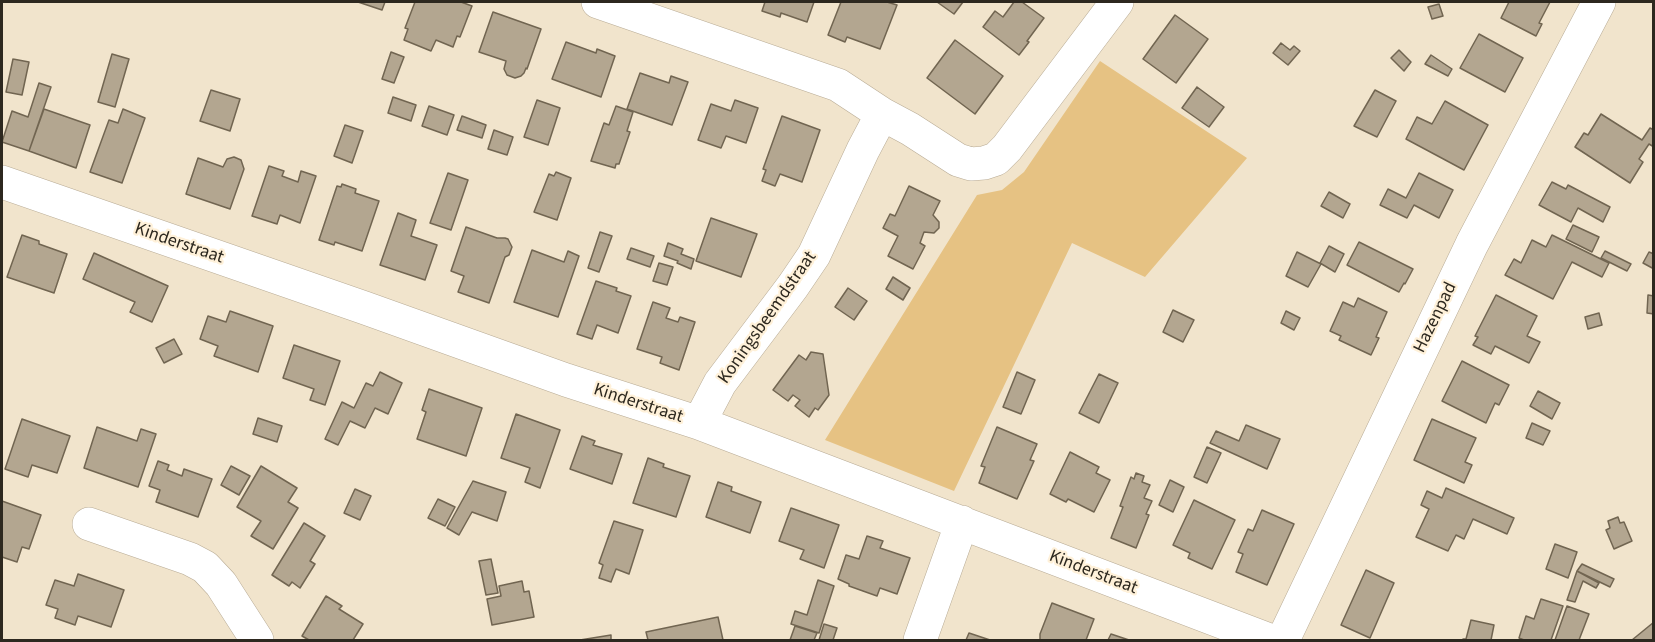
<!DOCTYPE html>
<html>
<head>
<meta charset="utf-8">
<style>
	body { margin:0 }
	#map { position:relative; width:1655px; height:642px; overflow:hidden; background:#f1e4cc; font-family:"Source Sans 3",sans-serif }
	canvas { display:block }
	.frame { position:absolute; inset:0; border:3px solid #2d281f; pointer-events:none }
</style>
</head>
<body>
<div id="map">
<canvas width="1655" height="642"></canvas>
<div class="frame"></div>
</div>
<script>
const ctx = document.querySelector('canvas').getContext('2d');
ctx.lineJoin = 'round';
function fillPath(path, color) { ctx.fillStyle = color; ctx.fill(path, 'evenodd'); }
const shape = rows => new Path2D(rows.map(r => 'M' + r).join(''));
function trace(path, color, width, dash) { ctx.strokeStyle = color; ctx.lineWidth = width; ctx.lineCap = dash ? 'butt' : 'round'; ctx.setLineDash(dash || []); ctx.stroke(path); }
function label(font, color, halo, rows, align = 'center') {
  ctx.font = font + ' "Source Sans 3",sans-serif'; ctx.lineWidth = 4.5; ctx.setLineDash([]); ctx.textBaseline = 'middle'; ctx.strokeStyle = halo; ctx.fillStyle = color; for (const [text, x, y, turn = 0] of rows) {
    ctx.save(); ctx.translate(x, y); ctx.rotate((+turn || 0) * Math.PI / 180); ctx.textAlign = isNaN(turn) ? turn : align; if (halo) ctx.strokeText(text, 0, 0); ctx.fillText(text, 0, 0); ctx.restore();
  }
}
fillPath(shape([
	[1100,61,1247,158,1145,277,1072,243,954,491,825,440,977,195,1002,190,1024,172]
]), '#e6c283');
const building = shape([
	[358,2,385,2,382,10,358,2],
	[415,2,461,2,472,6,460,37,457,36,453,47,436,40,431,51,404,40,408,29,405,28,415,2],
	[765,2,814,2,807,22,781,13,780,17,762,11,765,2],
	[841,2,887,2,897,5,880,49,847,37,845,42,828,35,841,2],
	[937,2,963,2,954,14,937,2],
	[1014,2,1022,2,1044,18,1027,41,1029,42,1019,55,983,27,995,11,1003,17,1014,2],
	[1509,2,1550,2,1539,23,1542,24,1536,36,1501,18,1509,2],
	[1439,4,1443,16,1432,19,1428,7,1439,4],
	[493,12,541,29,527,69,526,68,524,73,521,76,515,78,507,75,504,69,506,61,479,52,493,12],
	[1175,15,1208,39,1176,83,1143,59,1175,15],
	[1479,34,1523,58,1505,92,1460,68,1479,34],
	[955,40,1003,76,975,114,927,78,955,40],
	[566,42,596,53,597,49,615,56,601,97,552,79,566,42],
	[1281,43,1290,50,1294,46,1300,51,1288,65,1273,53,1281,43],
	[1399,50,1411,62,1404,71,1391,58,1399,50],
	[391,52,404,57,394,83,382,79,391,52],
	[112,54,129,59,115,107,98,102,112,54],
	[1431,55,1452,69,1448,76,1425,64,1431,55],
	[13,59,29,62,22,95,6,92,13,59],
	[640,73,669,83,671,76,688,82,672,125,627,109,640,73],
	[39,83,51,87,29,151,2,142,12,111,28,117,39,83],
	[1197,87,1224,107,1209,127,1182,108,1197,87],
	[211,90,240,99,230,131,200,121,211,90],
	[1375,90,1396,101,1377,137,1354,126,1375,90],
	[393,97,416,105,411,121,388,113,393,97],
	[537,100,560,108,548,145,524,137,537,100],
	[735,100,758,108,746,143,726,136,721,148,698,140,711,104,731,111,735,100],
	[1445,101,1488,125,1464,170,1406,139,1417,117,1432,124,1445,101],
	[429,106,454,115,447,135,422,126,429,106],
	[616,106,633,112,627,131,630,132,619,164,616,164,615,168,591,161,604,123,609,125,616,106],
	[44,109,90,125,76,168,29,151,44,109],
	[123,109,145,118,122,183,90,172,109,120,118,123,123,109],
	[1601,114,1642,140,1650,128,1654,130,1654,147,1649,144,1639,159,1643,162,1630,183,1575,147,1584,133,1588,135,1601,114],
	[462,116,486,125,482,138,457,130,462,116],
	[782,116,820,130,802,182,780,174,775,186,762,181,766,170,763,169,782,116],
	[345,125,363,131,352,163,334,156,345,125],
	[494,130,513,137,507,155,488,149,494,130],
	[234,157,241,160,244,169,230,209,186,194,198,158,223,167,227,159,234,157],
	[269,166,284,171,282,176,298,182,301,171,316,176,300,223,280,215,277,224,252,216,269,166],
	[556,172,571,178,557,220,534,212,549,174,554,176,556,172],
	[448,173,468,180,451,230,430,223,448,173],
	[1419,173,1453,190,1439,218,1414,205,1407,218,1380,205,1388,189,1406,198,1419,173],
	[1552,182,1566,189,1568,185,1610,207,1603,222,1578,208,1571,222,1539,205,1552,182],
	[342,184,356,189,355,193,379,201,362,251,335,242,334,245,319,240,337,186,341,187,342,184],
	[909,186,940,201,933,215,939,222,939,228,934,233,924,232,920,243,925,246,913,269,888,256,898,236,883,228,890,214,895,216,909,186],
	[1329,192,1350,204,1343,218,1321,206,1329,192],
	[398,213,416,220,411,236,437,245,425,280,380,265,398,213],
	[711,218,757,234,741,277,696,261,711,218],
	[1573,225,1599,237,1592,252,1566,239,1573,225],
	[466,227,497,238,505,238,508,239,512,247,509,255,505,257,489,303,458,292,464,276,451,271,466,227],
	[600,232,612,236,599,272,588,268,600,232],
	[22,235,39,241,39,244,67,254,54,293,7,277,22,235],
	[1552,235,1609,263,1602,277,1572,262,1553,299,1505,275,1514,259,1521,263,1532,240,1546,247,1552,235],
	[1359,242,1413,269,1405,284,1404,283,1399,292,1347,265,1359,242],
	[668,243,683,249,681,254,694,259,691,269,677,263,678,261,664,256,668,243],
	[1329,246,1344,254,1335,272,1320,263,1329,246],
	[631,248,654,256,650,267,627,259,631,248],
	[532,250,564,262,568,251,579,256,558,317,514,302,532,250],
	[1605,251,1631,264,1627,271,1601,258,1605,251],
	[1297,252,1321,264,1308,287,1286,276,1297,252],
	[1649,252,1654,254,1654,269,1643,263,1649,252],
	[94,253,168,286,152,322,130,312,135,302,83,279,94,253],
	[659,263,673,267,667,285,653,281,659,263],
	[893,277,910,288,903,300,886,289,893,277],
	[596,281,617,288,616,291,631,296,618,333,597,325,592,339,577,334,596,281],
	[848,288,867,301,854,320,835,307,848,288],
	[1496,295,1537,316,1527,336,1540,342,1529,363,1495,346,1491,354,1473,345,1478,337,1475,336,1496,295],
	[1648,295,1654,296,1654,314,1647,313,1648,295],
	[1358,298,1387,312,1376,337,1379,338,1371,355,1339,340,1341,336,1330,331,1343,302,1354,307,1358,298],
	[653,302,670,308,666,318,678,322,680,317,695,322,679,370,660,363,662,357,637,349,653,302],
	[1173,310,1194,320,1183,342,1163,332,1173,310],
	[230,311,273,326,258,372,214,356,218,346,200,339,208,316,226,322,230,311],
	[1286,311,1300,318,1294,330,1281,323,1286,311],
	[1599,313,1602,325,1588,329,1585,317,1599,313],
	[174,339,182,354,164,363,156,348,174,339],
	[294,345,340,361,325,405,310,400,314,389,283,378,294,345],
	[811,352,823,354,829,395,818,410,815,408,809,417,795,406,800,400,793,395,788,401,773,390,799,355,806,360,811,352],
	[1462,361,1509,385,1499,405,1495,403,1486,423,1442,401,1462,361],
	[380,372,402,383,388,414,375,408,365,428,350,421,338,445,325,439,342,402,354,408,366,383,373,386,380,372],
	[1017,372,1035,380,1021,414,1003,407,1017,372],
	[1099,374,1118,383,1099,423,1079,413,1099,374],
	[429,389,482,408,466,456,417,439,426,412,422,410,429,389],
	[1538,391,1560,403,1552,419,1530,406,1538,391],
	[516,414,560,430,540,488,525,482,530,468,501,458,516,414],
	[258,418,282,426,277,442,253,434,258,418],
	[22,419,70,436,57,473,32,465,28,477,5,469,22,419],
	[1432,419,1476,438,1465,462,1472,465,1464,483,1414,460,1432,419],
	[1532,423,1550,431,1543,445,1526,438,1532,423],
	[1246,425,1280,439,1267,469,1210,443,1216,431,1239,441,1246,425],
	[97,427,137,441,141,429,156,434,138,487,84,468,97,427],
	[997,427,1037,444,1030,460,1034,461,1017,499,979,483,985,467,981,466,997,427],
	[582,436,595,441,593,445,622,454,612,484,570,469,582,436],
	[1207,447,1221,453,1207,483,1194,477,1207,447],
	[1070,452,1099,467,1096,473,1110,480,1094,512,1068,499,1066,502,1050,494,1070,452],
	[648,458,664,464,663,467,690,476,676,517,633,503,648,458],
	[158,461,169,465,167,470,182,476,184,469,212,479,198,517,156,502,160,490,149,486,158,461],
	[231,466,250,476,239,495,221,485,231,466],
	[261,466,297,488,288,502,298,508,273,549,251,536,261,521,237,507,261,466],
	[1136,473,1144,476,1142,482,1150,485,1144,498,1152,501,1146,514,1149,515,1136,548,1111,538,1123,507,1120,506,1131,477,1134,479,1136,473],
	[1170,480,1184,487,1173,512,1159,505,1170,480],
	[473,481,506,492,497,521,472,512,459,535,447,528,473,481],
	[718,482,732,487,731,491,761,502,750,533,706,517,718,482],
	[1446,488,1514,518,1507,534,1473,519,1464,539,1456,535,1448,551,1416,537,1429,509,1421,505,1427,491,1442,498,1446,488],
	[355,489,371,496,360,520,344,513,355,489],
	[438,499,455,507,445,526,428,518,438,499],
	[1194,500,1235,520,1212,569,1188,558,1190,553,1173,545,1194,500],
	[2,501,41,515,29,549,22,547,17,562,2,557,2,501],
	[791,508,839,525,824,568,800,559,804,550,779,541,791,508],
	[1262,510,1294,524,1267,585,1236,572,1243,554,1238,552,1248,529,1253,531,1262,510],
	[1618,517,1620,523,1624,522,1632,541,1614,549,1606,530,1610,528,1608,521,1618,517],
	[614,521,643,530,629,574,616,569,611,582,599,578,603,565,599,563,614,521],
	[304,523,325,536,310,561,315,564,300,588,292,582,289,586,272,575,304,523],
	[867,536,883,541,880,548,910,558,897,594,880,588,877,596,849,586,849,584,838,579,846,555,859,559,867,536],
	[1555,544,1577,552,1568,578,1546,569,1555,544],
	[491,559,498,593,486,595,479,561,491,559],
	[1582,564,1614,579,1610,587,1577,571,1582,564],
	[1366,570,1394,583,1370,638,1341,625,1366,570],
	[1577,571,1599,583,1596,588,1583,581,1575,602,1567,600,1577,571],
	[78,574,124,590,111,627,78,616,75,625,55,618,58,609,46,605,55,580,74,586,78,574],
	[818,580,834,586,819,633,791,624,795,611,807,615,818,580],
	[522,581,524,592,529,591,534,617,492,625,487,599,501,596,499,586,522,581],
	[326,596,342,606,339,609,363,624,353,640,309,640,302,636,326,596],
	[1541,599,1563,606,1551,640,1524,640,1519,638,1526,616,1534,619,1541,599],
	[1052,603,1094,619,1086,640,1040,640,1040,634,1052,603],
	[1567,606,1589,614,1579,640,1555,640,1567,606],
	[718,617,723,640,648,640,646,632,718,617],
	[1471,620,1494,625,1491,640,1463,640,1463,639,1466,639,1471,620],
	[1654,622,1654,640,1632,640,1654,622],
	[824,624,837,628,833,640,819,640,824,624],
	[795,626,817,633,814,640,790,640,795,626],
	[969,633,990,640,966,640,969,633],
	[1111,634,1129,640,1108,640,1111,634],
	[611,635,611,640,580,640,611,635]
]);
fillPath(building, '#b3a690');
trace(building, '#716551', 1.5);
const minor = shape([
	[598,2,838,85,882,114,910,129,958,160,971,164,984,163,996,159,1007,148,1117,2],
	[2,182,365,308,566,380,699,423,1269,640],
	[699,423,720,383,793,286,814,255,863,150,882,114],
	[89,524,190,559,205,567,221,584,257,640],
	[920,640,962,522],
	[1283,640,1472,244,1599,2]
]);
trace(minor, '#b8ab95', 34);
trace(minor, '#fff', 33);
label('18px', '#2d281f', '#fff1d9', [
	["Kinderstraat",179,244,19],
	["Koningsbeemdstraat",768,318,-55],
	["Hazenpad",1436,318,-64],
	["Kinderstraat",638,404,18],
	["Kinderstraat",1093,573,21]
]);
</script>
</body>
</html>
